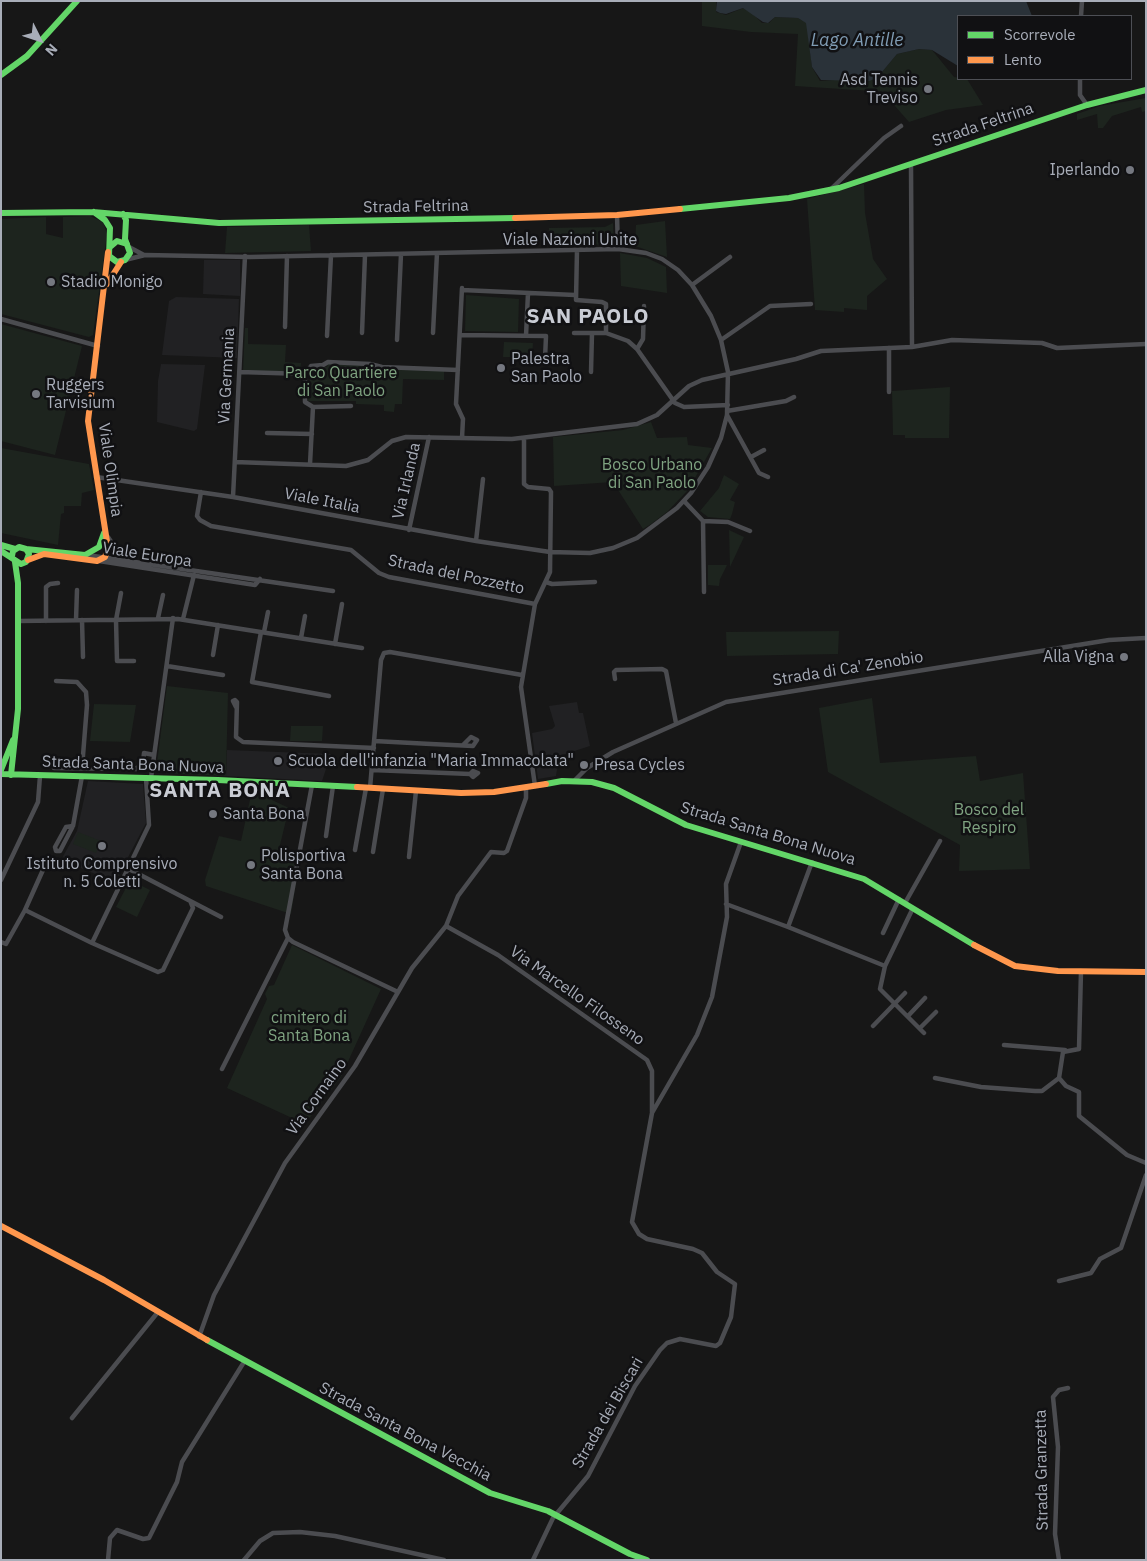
<!DOCTYPE html>
<html>
<head>
<meta charset="utf-8">
<style>
	body { margin:0 }
	#map { position:relative; width:1147px; height:1561px; overflow:hidden; background:#171717; font-family:"IBM Plex Sans",sans-serif }
	canvas { display:block }
	.frame { position:absolute; inset:0; border:2px solid #a8adb8; pointer-events:none }
	.legend { position:absolute; left:957px; top:15px; width:175px; height:65px; box-sizing:border-box; background:#111113; border:1px solid #4d4f55; margin:0; padding:6px 9px; list-style:none; font-size:15px; color:#a8adb8 }
	.legend li { display:flex; align-items:center; gap:10px; height:25px }
	.legend b { width:25px; border:1px solid #4d4f55 }
	.north { position:absolute; left:15px; top:15px; width:50px; height:50px; -webkit-text-stroke:4px #111113; paint-order:stroke; rotate:131deg; font-size:14px; font-weight:700; line-height:20px; text-align:center; color:#a8adb8 }
	.north::after { content:''; display:block; margin:auto; width:18px; height:22px; background:#a8adb8; clip-path:polygon(50% 0,100% 100%,50% 72%,0 100%) }
</style>
</head>
<body>
<div id="map">
<canvas width="1147" height="1561"></canvas>
<div class="frame"></div>
<ul class="legend">
<li><b style="height:6px;background:#63d668"></b>Scorrevole</li>
<li><b style="height:6px;background:#ff974d"></b>Lento</li>
</ul>
<div class="north">N</div>
</div>
<script>
const ctx = document.querySelector('canvas').getContext('2d');
ctx.lineJoin = 'round';
function fillPath(path, color) { ctx.fillStyle = color; ctx.fill(path, 'evenodd'); }
const shape = rows => new Path2D(rows.map(r => 'M' + r).join(''));
function trace(path, color, width, dash) { ctx.strokeStyle = color; ctx.lineWidth = width; ctx.lineCap = dash ? 'butt' : 'round'; ctx.setLineDash(dash || []); ctx.stroke(path); }
function label(font, color, halo, rows, align = 'center') {
  ctx.font = font + ' "IBM Plex Sans",sans-serif'; ctx.lineWidth = 5; ctx.setLineDash([]); ctx.textBaseline = 'middle'; ctx.strokeStyle = halo; ctx.fillStyle = color; for (const [text, x, y, turn = 0] of rows) {
    ctx.save(); ctx.translate(x, y); ctx.rotate((+turn || 0) * Math.PI / 180); ctx.textAlign = isNaN(turn) ? turn : align; if (halo) ctx.strokeText(text, 0, 0); ctx.fillText(text, 0, 0); ctx.restore();
  }
}
fillPath(shape([
	[204,260,240,260,240,296,203,294],
	[176,297,239,299,237,358,162,355,169,301],
	[161,364,205,365,197,429,194,431,157,422,158,381],
	[577,702,579,713,583,713,590,746,559,756,556,776,538,779,532,733,552,729,555,726,549,706],
	[227,750,331,754,322,781,226,776],
	[88,781,143,784,146,823,115,882,61,860,77,831]
]), '#212123');
fillPath(shape([
	[702,1,716,1,716,12,726,15,743,8,751,12,762,23,769,23,775,17,798,18,807,23,812,67,820,81,848,79,861,82,877,78,897,54,919,49,932,50,954,77,967,79,983,105,946,110,909,122,887,97,888,92,795,86,798,34,751,32,702,26],
	[1146,98,1146,111,1142,112,1141,107,1112,116,1103,128,1098,128,1097,114,1077,120,1077,114,1100,106],
	[864,184,865,213,873,259,887,279,867,296,867,310,844,308,844,312,815,310,807,199],
	[90,216,103,222,107,234,93,335,89,337,1,314,1,219,46,217,46,234,63,238,63,217],
	[665,221,667,257,635,246,636,225],
	[613,223,614,244,549,246,549,228,605,227],
	[309,225,311,251,225,253,227,227],
	[620,253,647,258,666,267,667,293,621,286],
	[466,295,519,299,518,332,465,331],
	[1,324,82,346,55,455,1,441],
	[245,328,248,328,248,344,286,345,285,362,301,363,300,372,243,371],
	[504,342,533,343,532,357,503,357],
	[328,363,362,365,363,368,444,370,444,380,403,379,402,404,395,404,394,412,384,411,384,405,356,404,356,401,308,401,310,376,313,376,313,366,327,367],
	[950,387,949,438,905,438,905,435,893,435,892,391],
	[651,422,657,438,687,437,688,445,712,448,688,490,667,512,651,524,643,529,613,482,554,486,553,437,623,430],
	[1,448,89,464,94,490,82,493,81,506,64,506,64,513,61,514,58,545,1,533],
	[724,475,739,484,730,500,735,502,732,514,730,519,708,517,700,511,719,488],
	[729,530,744,537,730,567],
	[708,565,727,565,720,579,719,586,708,585],
	[839,631,838,654,727,656,726,632],
	[167,686,228,693,226,776,162,773,156,770],
	[872,698,880,763,976,756,980,781,1023,773,1030,869,959,871,960,845,828,772,819,708],
	[94,704,136,705,130,742,90,741],
	[291,726,323,726,322,741,290,741],
	[253,786,276,787,272,800,289,808,279,849,296,855,291,881,296,883,291,914,206,886,205,880,219,836,241,841],
	[78,832,101,841,96,853,73,844],
	[130,880,150,890,137,917,116,907],
	[292,945,381,989,341,1077,305,1124,227,1088,267,999,265,994,269,986,274,985]
]), '#1d241e');
fillPath(shape([
	[717,1,1026,1,1032,16,958,16,958,66,932,50,919,49,897,54,877,78,869,81,821,80,812,67,806,23,798,18,775,17,768,23,763,22,743,8,726,14,720,13,716,11]
]), '#2a3239');
trace(shape([
	[1081,16,1082,1],
	[1080,79,1080,95,1087,105],
	[911,165,912,347],
	[831,189,884,138,901,126],
	[617,215,618,249],
	[129,247,144,255],
	[577,250,576,300,602,302,606,304,606,333,628,341,637,349,675,403,684,407,728,405],
	[692,285,730,257],
	[462,290,575,295],
	[1,319,98,346],
	[285,327,287,256],
	[362,333,365,255],
	[433,333,437,253],
	[574,333,606,333],
	[460,335,546,336,545,359],
	[327,336,331,255],
	[526,336,528,293],
	[397,340,401,254],
	[721,340,770,306,811,304],
	[637,349,643,339,644,306],
	[240,372,305,374,311,366,323,365,328,362,370,364,382,367,458,370],
	[591,372,592,333],
	[305,374,305,402,313,407,310,464],
	[889,392,889,348],
	[313,407,351,406],
	[727,411,786,401,794,397],
	[727,415,759,473,768,477],
	[267,433,312,434],
	[462,438,463,419,456,404,462,288],
	[524,438,524,484,528,487,549,489,551,492,550,572,535,604],
	[751,457,764,450],
	[235,462,346,466,368,460,392,441,406,437,512,439,637,424,657,415,689,386,702,380,796,359,821,351,912,347,952,340,1042,343,1057,348,1146,344],
	[96,477,233,497,476,541,550,552,590,553,613,548,637,538,677,508,691,493,708,467,721,438,727,415,728,372,721,340,711,316,692,285,678,270,662,259,646,253,618,249,250,257,145,255,125,260],
	[201,492,197,516,200,520,211,526,351,550,379,573,389,577,535,604,521,687,535,786],
	[233,497,245,256],
	[684,501,703,521,704,592],
	[703,521,728,522,750,531],
	[409,530,429,437],
	[108,537,118,552,128,557],
	[476,541,483,479],
	[87,555,333,591],
	[99,561,255,585,260,579],
	[546,582,552,584,595,582],
	[121,593,116,620,117,661,134,661],
	[158,618,163,595],
	[183,619,194,575],
	[76,620,77,590],
	[82,620,83,657],
	[18,621,178,619,362,648],
	[46,621,46,587,50,584,58,583],
	[261,632,252,682,329,696],
	[264,632,268,612],
	[301,638,305,616],
	[335,644,342,604],
	[213,655,218,625],
	[167,666,223,675],
	[615,679,614,672,616,670,662,669,666,671,676,723],
	[56,681,77,682,86,692,87,705,82,768],
	[236,707,233,701,235,700,237,702,236,737,243,742,374,748],
	[374,741,431,744,473,746,477,740,471,737,463,745],
	[54,768,136,769,143,763,144,753,154,755],
	[372,770,470,774,473,777,478,773,473,771,470,774],
	[151,778,173,618],
	[574,781,587,768,613,752,726,702,1109,640,1146,638],
	[370,788,381,660,384,653,390,652,522,675],
	[73,826,66,827,55,847,56,851,60,851,73,826,82,776],
	[326,836,333,786],
	[355,850,366,788],
	[373,852,383,789],
	[409,857,416,791],
	[47,861,25,910,92,943,149,825,146,778],
	[127,868,221,917],
	[1,880,38,802,40,776],
	[905,903,940,841],
	[726,904,788,927,812,862],
	[913,908,885,966,880,989,924,1033],
	[446,926,498,955,647,1060,652,1071,652,1112],
	[788,927,885,966],
	[883,933,899,899],
	[288,938,285,930,312,785],
	[1,942,6,944,25,910],
	[92,943,158,972,163,970,193,908,191,903],
	[1081,971,1079,1049,1063,1052,1059,1078,1066,1086,1079,1092,1079,1116,1127,1155,1146,1163],
	[908,1016,925,998],
	[873,1026,905,993],
	[920,1028,936,1012],
	[1004,1045,1065,1050],
	[222,1069,288,938,293,942,398,992],
	[935,1078,981,1087,1035,1091,1042,1091,1059,1078],
	[1059,1281,1091,1273,1100,1259,1121,1248,1146,1175],
	[199,1337,214,1295,285,1163,355,1066,412,968,446,926,458,896,491,852,504,853,507,851,526,798,526,788],
	[72,1418,158,1312],
	[108,1560,110,1538,117,1530,143,1539,149,1538,177,1482,182,1462,244,1362],
	[244,1560,260,1541,273,1533,300,1532,335,1536,444,1560],
	[533,1560,553,1518,588,1476,635,1386,660,1350,667,1343,680,1339,716,1346,720,1343,731,1317,735,1284,717,1272,702,1253,693,1249,647,1239,639,1234,632,1222,652,1113,697,1035,712,997,727,917,726,884,741,842],
	[1059,1560,1055,1534,1058,1447,1053,1397,1059,1390,1068,1388]
]), '#4b4c50', 4.5);
trace(shape([
	[1,75,27,56,77,1],
	[680,209,789,198,839,188,1087,105,1146,90],
	[94,212,105,220,110,228,109,256,117,262,125,260,130,253,125,239,126,220,123,214],
	[1,213,93,212,219,223,515,218],
	[110,247,117,241,127,244],
	[1,545,15,549],
	[26,549,85,555,99,547,104,533],
	[1,551,21,564,26,562,29,554,26,549,19,547,13,551,12,556],
	[1,770,13,740],
	[1,774,218,780,357,787],
	[11,775,18,709,18,583,15,562],
	[546,784,562,781,592,782,614,788,686,825,864,879,974,945],
	[207,1340,490,1493,548,1511,630,1554,647,1560]
]), '#63d668', 6);
trace(shape([
	[515,218,617,215,680,209],
	[107,284,121,262],
	[28,560,44,554,97,561,105,557,108,548,88,421,108,252],
	[357,787,461,793,494,792,546,784],
	[974,945,1015,966,1058,971,1146,972],
	[1,1226,104,1280,207,1340]
]), '#ff974d', 6);
for (const [x, y, r, color] of [
	[928,89,5,"#757880"],
	[1130,170,5,"#757880"],
	[51,282,5,"#757880"],
	[501,368,5,"#757880"],
	[36,394,5,"#757880"],
	[1124,657,5,"#757880"],
	[278,761,5,"#757880"],
	[584,765,5,"#757880"],
	[213,814,5,"#757880"],
	[102,846,5,"#757880"],
	[251,865,5,"#757880"]
]) { const dot = new Path2D(); dot.arc(x, y, r, 0, 2 * Math.PI); ctx.fillStyle = color; ctx.fill(dot); trace(dot, '#111113', 2); }
label('16px', '#a8adb8', '#111113', [
	["Asd Tennis",918,80,"right"],
	["Treviso",918,98,"right"],
	["Iperlando",1120,170,"right"],
	["Stadio Monigo",61,282],
	["Palestra",511,359],
	["San Paolo",511,377],
	["Ruggers",46,385],
	["Tarvisium",46,403],
	["Alla Vigna",1114,657,"right"],
	["Scuola dell'infanzia \"Maria Immacolata\"",288,761],
	["Presa Cycles",594,765],
	["Santa Bona",223,814],
	["Polisportiva",261,856],
	["Santa Bona",261,874],
	["Istituto Comprensivo",102,864,"center"],
	["n. 5 Coletti",102,882,"center"]
], 'left');
label('16px', '#a8adb8', '#111113', [
	["Strada Feltrina",983,125,-19],
	["Strada Feltrina",416,207,-1],
	["Viale Nazioni Unite",570,240],
	["Via Germania",227,376,-87],
	["Viale Olimpia",110,470,82],
	["Via Irlanda",407,481,-77],
	["Viale Italia",322,501,11],
	["Viale Europa",147,555,9],
	["Strada del Pozzetto",456,575,12],
	["Strada di Ca' Zenobio",848,669,-9],
	["Strada Santa Bona Nuova",133,765,2],
	["Strada Santa Bona Nuova",768,834,17],
	["Via Marcello Filosseno",577,996,35],
	["Via Cornaino",317,1097,-54],
	["Strada dei Biscari",608,1413,-60],
	["Strada Santa Bona Vecchia",405,1432,28],
	["Strada Granzetta",1042,1470,-91]
]);
label('16px', '#7fa381', '#111113', [
	["Parco Quartiere",341,373],
	["di San Paolo",341,391],
	["Bosco Urbano",652,465],
	["di San Paolo",652,483],
	["Bosco del",989,810],
	["Respiro",989,828],
	["cimitero di",309,1018],
	["Santa Bona",309,1036]
]);
label('italic 18px', '#7f9bb3', '#111113', [
	["Lago Antille",857,41]
]);
ctx.letterSpacing = '1px';
label('bold 21px', '#c9ccd4', '#111113', [
	["SAN PAOLO",588,317],
	["SANTA BONA",220,791]
]);
ctx.letterSpacing = '0px';
</script>
</body>
</html>
